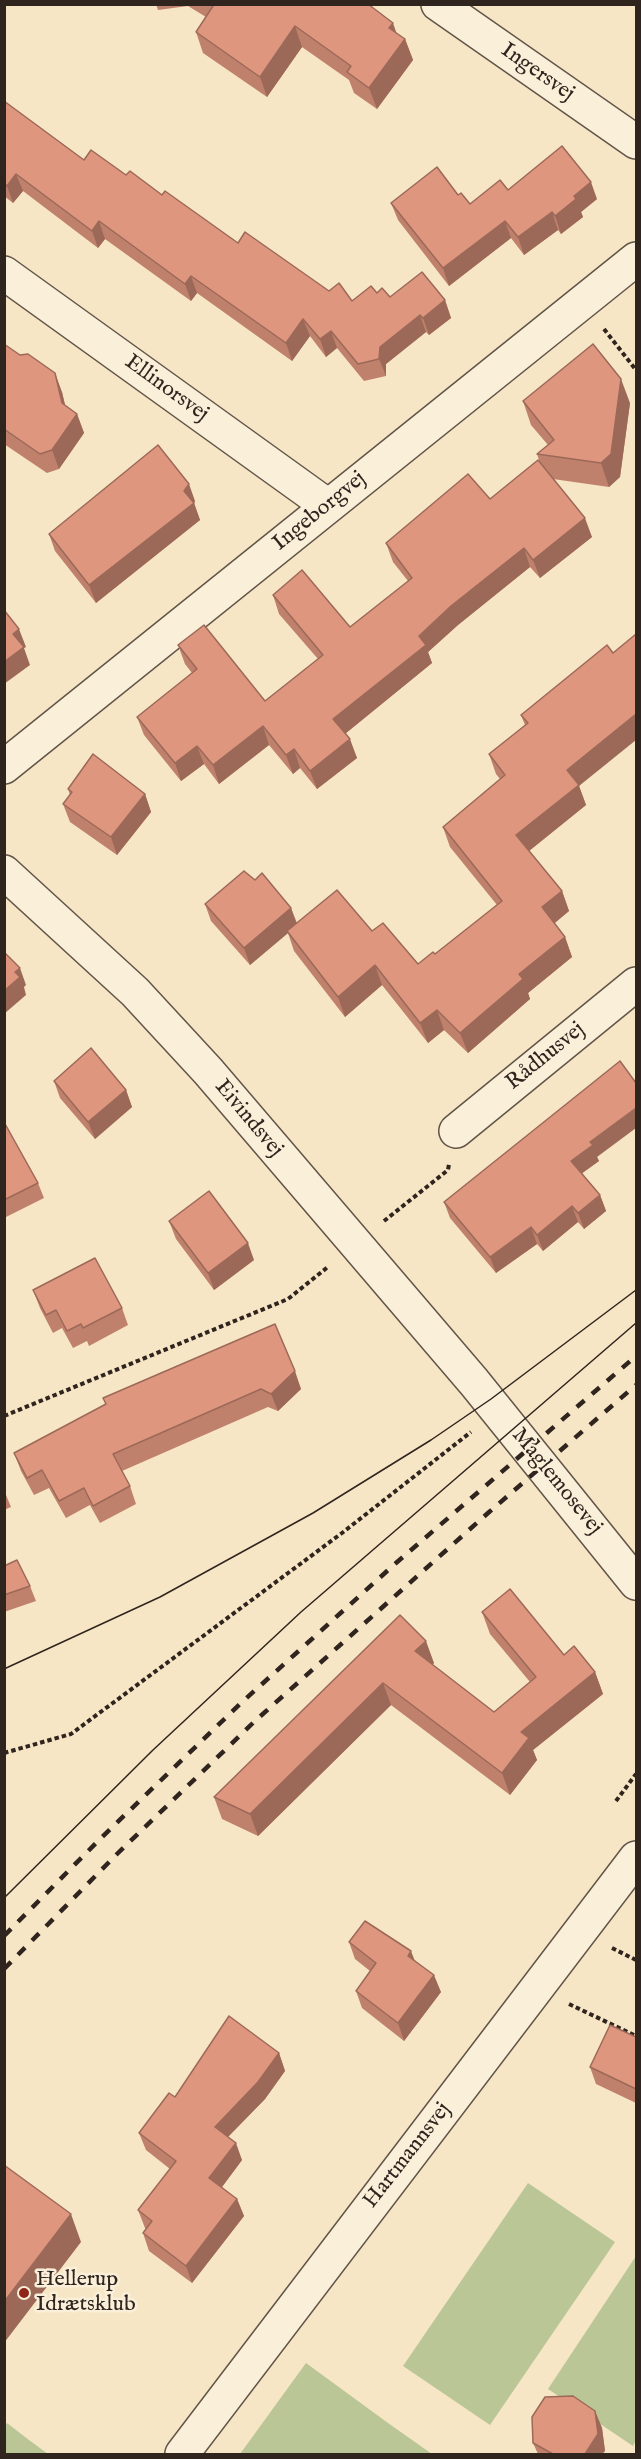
<!DOCTYPE html>
<html>
<head>
<meta charset="utf-8">
<style>
	body { margin:0 }
	#map { position:relative; width:641px; height:2459px; overflow:hidden; background:#f7e6c5; font-family:"IM FELL English",serif }
	canvas { display:block }
	.frame { position:absolute; inset:0; border:6px solid #2f241e; pointer-events:none }
</style>
</head>
<body>
<div id="map">
<canvas width="641" height="2459"></canvas>
<div class="frame"></div>
</div>
<script>
const ctx = document.querySelector('canvas').getContext('2d');
ctx.lineJoin = 'round';
function fillPath(path, color) { ctx.fillStyle = color; ctx.fill(path, 'evenodd'); }
const shape = rows => new Path2D(rows.map(r => 'M' + r).join(''));
function trace(path, color, width, dash) { ctx.strokeStyle = color; ctx.lineWidth = width; ctx.lineCap = dash ? 'butt' : 'round'; ctx.setLineDash(dash || []); ctx.stroke(path); }
function label(font, color, halo, rows, align = 'center') {
  ctx.font = font + ' "IM FELL English",serif'; ctx.lineWidth = 5; ctx.setLineDash([]); ctx.textBaseline = 'middle'; ctx.strokeStyle = halo; ctx.fillStyle = color; for (const [text, x, y, turn = 0] of rows) {
    ctx.save(); ctx.translate(x, y); ctx.rotate((+turn || 0) * Math.PI / 180); ctx.textAlign = isNaN(turn) ? turn : align; if (halo) ctx.strokeText(text, 0, 0); ctx.fillText(text, 0, 0); ctx.restore();
  }
}
fillPath(shape([
	[528,2183,615,2242,490,2425,403,2366],
	[636,2256,636,2440,633,2446,548,2389],
	[306,2363,388,2423,432,2454,240,2454],
	[7,2423,29,2440,48,2454,5,2454,5,2427]
]), '#bac696');
const minor = shape([
	[438,4,636,142],
	[4,273,328,506],
	[4,767,636,259],
	[4,872,135,992,208,1071,474,1382,636,1583],
	[456,1131,636,984],
	[182,2454,636,1858]
]);
trace(minor, '#615448', 36);
trace(shape([
	[604,329,636,370],
	[384,1221,448,1170,449,1164],
	[4,1416,288,1299,329,1266],
	[4,1753,71,1734,342,1533,471,1432],
	[616,1801,636,1774],
	[612,1948,636,1960],
	[569,2004,636,2036]
]), '#2f241e', 4, [4.5, 3]);
trace(minor, '#faefd9', 33);
trace(shape([
	[4,1669,160,1597,313,1513,431,1440,491,1399,636,1290],
	[4,1898,153,1750,301,1612,636,1323]
]), '#2f241e', 1.5);
trace(shape([
	[4,1936,101,1838,241,1703,396,1563,636,1356],
	[4,1969,117,1854,255,1721,488,1513,636,1385]
]), '#2f241e', 4.5, [10, 10]);
fillPath(shape([
	[156,4,368,4,396,33,405,39,413,60,377,109,354,93,349,80,302,47,267,97,203,53,196,32,206,17,188,6,158,10],
	[4,101,84,160,126,175,162,195,238,243,329,291,352,301,377,293,390,297,445,300,451,318,429,335,426,332,386,364,386,376,364,381,337,348,326,357,310,336,292,361,197,293,191,301,105,239,98,248,23,191,13,203,4,196],
	[508,190,597,199,581,212,583,217,561,234,558,230,524,255,511,238,449,286,398,220,391,203,458,195,470,204],
	[4,344,62,392,65,405,77,414,84,433,59,469,47,473,4,444],
	[523,401,630,403,620,477,609,487,553,479,592,537,540,578,530,567,458,625,428,652,432,663,346,733,357,758,317,789,300,768,293,774,269,745,219,784,204,764,181,781,144,735,137,717,192,673,185,664,178,645,265,701,318,659,279,614,273,595,350,627,408,581,393,562,386,543,490,499,540,463,537,454,548,445,531,425],
	[195,501,194,503,200,520,96,603,55,551,49,534],
	[521,715,579,786,586,805,529,851,562,891,569,911,554,923,565,937,572,957,528,993,530,999,468,1053,444,1030,428,1043,382,985,345,1017,294,951,288,933,250,965,211,921,205,904,291,908,297,923,372,931,418,964,435,954,497,905,450,847,443,827,500,779,496,774,489,754,525,725],
	[68,789,145,794,151,812,117,855,70,822,63,804,70,795],
	[54,1081,126,1090,132,1107,95,1139,60,1098],
	[4,1122,38,1183,44,1198,4,1218],
	[597,1157,599,1161,582,1173,600,1195,606,1211,584,1229,578,1222,543,1251,537,1244,496,1273,450,1218,444,1202],
	[169,1221,254,1260,214,1290,176,1239],
	[33,1290,122,1308,128,1325,89,1346,87,1341,73,1348,62,1328,53,1333,40,1308],
	[275,1324,301,1389,278,1411,268,1407,122,1471,130,1486,136,1504,100,1523,90,1505,66,1518,49,1488,34,1495,21,1471,14,1453],
	[4,1490,11,1507,4,1510],
	[4,1566,30,1586,36,1601,4,1612],
	[482,1612,564,1655,595,1672,603,1694,533,1750,537,1760,510,1795,391,1705,258,1836,222,1819,214,1797,400,1615,434,1663,432,1665,494,1712,530,1682,490,1634],
	[349,1942,415,1960,441,1992,404,2041,362,2008,356,1991,370,1971,355,1959],
	[636,2037,636,2103,596,2084,590,2067],
	[279,2053,285,2071,265,2099,228,2137,242,2160,222,2187,237,2199,244,2216,192,2283,149,2251,143,2233,146,2229,145,2228,138,2210,170,2169,146,2150,139,2133,175,2097],
	[595,2411,602,2428,605,2451,602,2454,538,2454,533,2443]
]), '#c0816c');
fillPath(shape([
	[393,23,400,43,389,28],
	[295,26,302,47,267,97,260,77],
	[405,39,413,60,377,109,369,88],
	[16,174,23,191,13,203,7,186],
	[591,182,597,199,581,212,583,217,561,234,555,216,574,196],
	[552,212,558,230,524,255,518,237],
	[99,221,105,239,98,248,92,231],
	[505,221,511,238,449,286,443,268],
	[191,276,197,293,191,301,185,284],
	[445,300,451,318,429,335,423,318],
	[420,315,426,332,386,364,386,376,379,359,380,347],
	[303,319,310,336,292,361,286,343],
	[331,331,337,348,326,357,320,339],
	[55,373,62,392,69,422,62,403],
	[621,379,630,403,620,477,609,487,601,463],
	[77,414,84,433,59,469,52,450],
	[189,484,195,501,194,503,200,520,96,603,89,585,184,491],
	[585,518,592,537,540,578,533,560],
	[524,548,530,567,458,625,428,652,432,663,340,738,333,719,451,606],
	[19,629,26,647,24,648,30,665,4,684,4,662,13,634],
	[636,714,636,740,579,786,586,805,524,855,516,835,567,770],
	[263,726,269,745,219,784,213,765],
	[350,739,357,758,317,789,310,771],
	[197,746,204,764,181,781,175,763],
	[294,749,300,768,293,774,286,755],
	[145,794,151,812,117,855,111,837],
	[562,891,569,911,549,928,542,907],
	[291,908,297,925,287,931,288,933,250,965,244,948],
	[565,937,572,957,528,993,530,999,468,1053,460,1033,519,974],
	[375,965,382,985,345,1017,338,997],
	[20,968,26,985,24,987,26,995,4,1014,4,991,15,972],
	[437,1010,444,1030,428,1043,420,1023],
	[126,1090,132,1107,95,1139,88,1122],
	[636,1108,636,1128,597,1157,599,1161,577,1177,571,1161,590,1142],
	[600,1195,606,1211,584,1229,578,1213],
	[572,1206,578,1222,543,1251,537,1235],
	[531,1227,537,1244,496,1273,490,1257],
	[248,1243,254,1260,214,1290,208,1273],
	[295,1371,301,1389,278,1411,271,1394],
	[426,1641,434,1663,423,1673,415,1651],
	[595,1672,603,1694,533,1750,537,1760,510,1795,502,1773,521,1732],
	[383,1683,391,1705,258,1836,250,1814],
	[411,1951,418,1969,408,1956],
	[434,1975,441,1992,404,2041,398,2023],
	[279,2053,285,2071,265,2099,221,2144,215,2127],
	[236,2143,242,2160,216,2195,209,2178],
	[237,2199,244,2216,192,2283,186,2266],
	[71,2214,81,2242,4,2343,4,2302],
	[595,2411,602,2428,605,2451,602,2454,585,2454]
]), '#9c6958');
const building = shape([
	[210,4,368,4,393,23,389,28,405,39,369,88,347,72,351,66,295,26,260,77,196,32,213,6,210,4],
	[4,101,84,160,91,150,126,175,130,171,162,195,165,191,238,243,245,232,329,291,339,283,352,301,371,286,377,293,382,288,390,297,422,272,445,300,423,318,420,315,380,347,379,359,358,364,331,331,320,339,303,319,286,343,191,276,185,284,99,221,92,231,16,174,7,186,4,183,4,101],
	[562,146,591,182,574,196,576,199,555,216,552,212,518,237,505,221,443,268,391,203,437,167,458,195,461,193,470,204,500,180,508,190,562,146],
	[4,344,20,355,28,354,55,373,62,403,77,414,52,450,40,454,4,429,4,344],
	[593,344,621,379,611,454,601,463,537,454,554,440,523,401,593,344],
	[158,445,189,484,184,491,194,503,89,585,49,534,158,445],
	[538,460,585,518,533,560,524,548,451,606,419,636,426,645,333,719,350,739,310,771,294,749,286,755,263,726,213,765,197,746,175,763,137,717,197,669,178,645,204,625,265,701,323,655,273,595,302,570,350,627,412,578,386,543,468,474,490,499,538,460],
	[4,610,19,629,13,634,24,647,4,662,4,610],
	[636,634,636,714,567,770,579,785,516,835,562,891,542,907,565,937,519,974,523,979,460,1033,437,1010,420,1023,375,965,338,997,287,931,337,890,372,931,383,923,418,964,433,952,435,954,502,901,443,827,505,775,489,754,528,723,521,715,607,645,613,653,636,634],
	[93,754,145,794,111,837,63,804,72,792,68,789,93,754],
	[244,871,255,880,262,873,291,908,244,948,205,904,244,871],
	[4,952,20,968,15,972,20,977,4,991,4,952],
	[91,1048,126,1090,88,1122,54,1081,91,1048],
	[620,1061,636,1083,636,1108,590,1142,593,1145,571,1161,600,1195,578,1213,572,1206,537,1235,531,1227,490,1257,444,1202,620,1061],
	[4,1122,38,1183,4,1200,4,1122],
	[209,1191,248,1243,208,1273,169,1221,209,1191],
	[95,1258,122,1308,83,1328,81,1324,67,1331,56,1310,46,1315,33,1290,95,1258],
	[275,1324,295,1371,271,1394,261,1389,113,1454,130,1486,93,1506,84,1488,59,1501,42,1470,27,1478,14,1453,106,1404,103,1398,275,1324],
	[17,1560,30,1586,4,1595,4,1566,17,1560],
	[510,1589,564,1655,574,1646,595,1672,521,1732,529,1738,502,1773,383,1683,250,1814,214,1797,400,1615,426,1641,415,1651,494,1712,536,1677,482,1612,510,1589],
	[365,1921,411,1951,408,1956,434,1975,398,2023,356,1991,376,1963,349,1942,365,1921],
	[229,2016,279,2053,258,2082,215,2127,236,2143,209,2178,237,2199,186,2266,143,2233,152,2221,138,2210,176,2161,139,2133,169,2093,175,2097,229,2016],
	[610,2025,636,2037,636,2089,590,2067,610,2025],
	[4,2165,71,2214,4,2302,4,2165],
	[573,2396,595,2411,598,2434,585,2454,553,2454,533,2443,532,2417,545,2397,573,2396]
]);
fillPath(building, '#df967e');
trace(building, '#9c6958', 1.5);
for (const [x, y, r, color] of [
	[24,2293,6,"#8f2418"]
]) { const dot = new Path2D(); dot.arc(x, y, r, 0, 2 * Math.PI); ctx.fillStyle = color; ctx.fill(dot); trace(dot, '#faefd9', 2); }
label('22px', '#2f241e', '#faefd9', [
	["Ingersvej",537,73,35],
	["Ellinorsvej",166,389,36],
	["Ingeborgvej",320,512,-39],
	["Rådhusvej",546,1057,-39],
	["Eivindsvej",248,1119,50],
	["Maglemosevej",556,1482,51],
	["Hartmannsvej",408,2156,-52]
]);
label('22px', '#2f241e', '#faefd9', [
	["Hellerup",36,2280],
	["Idrætsklub",36,2305]
], 'left');
</script>
</body>
</html>
